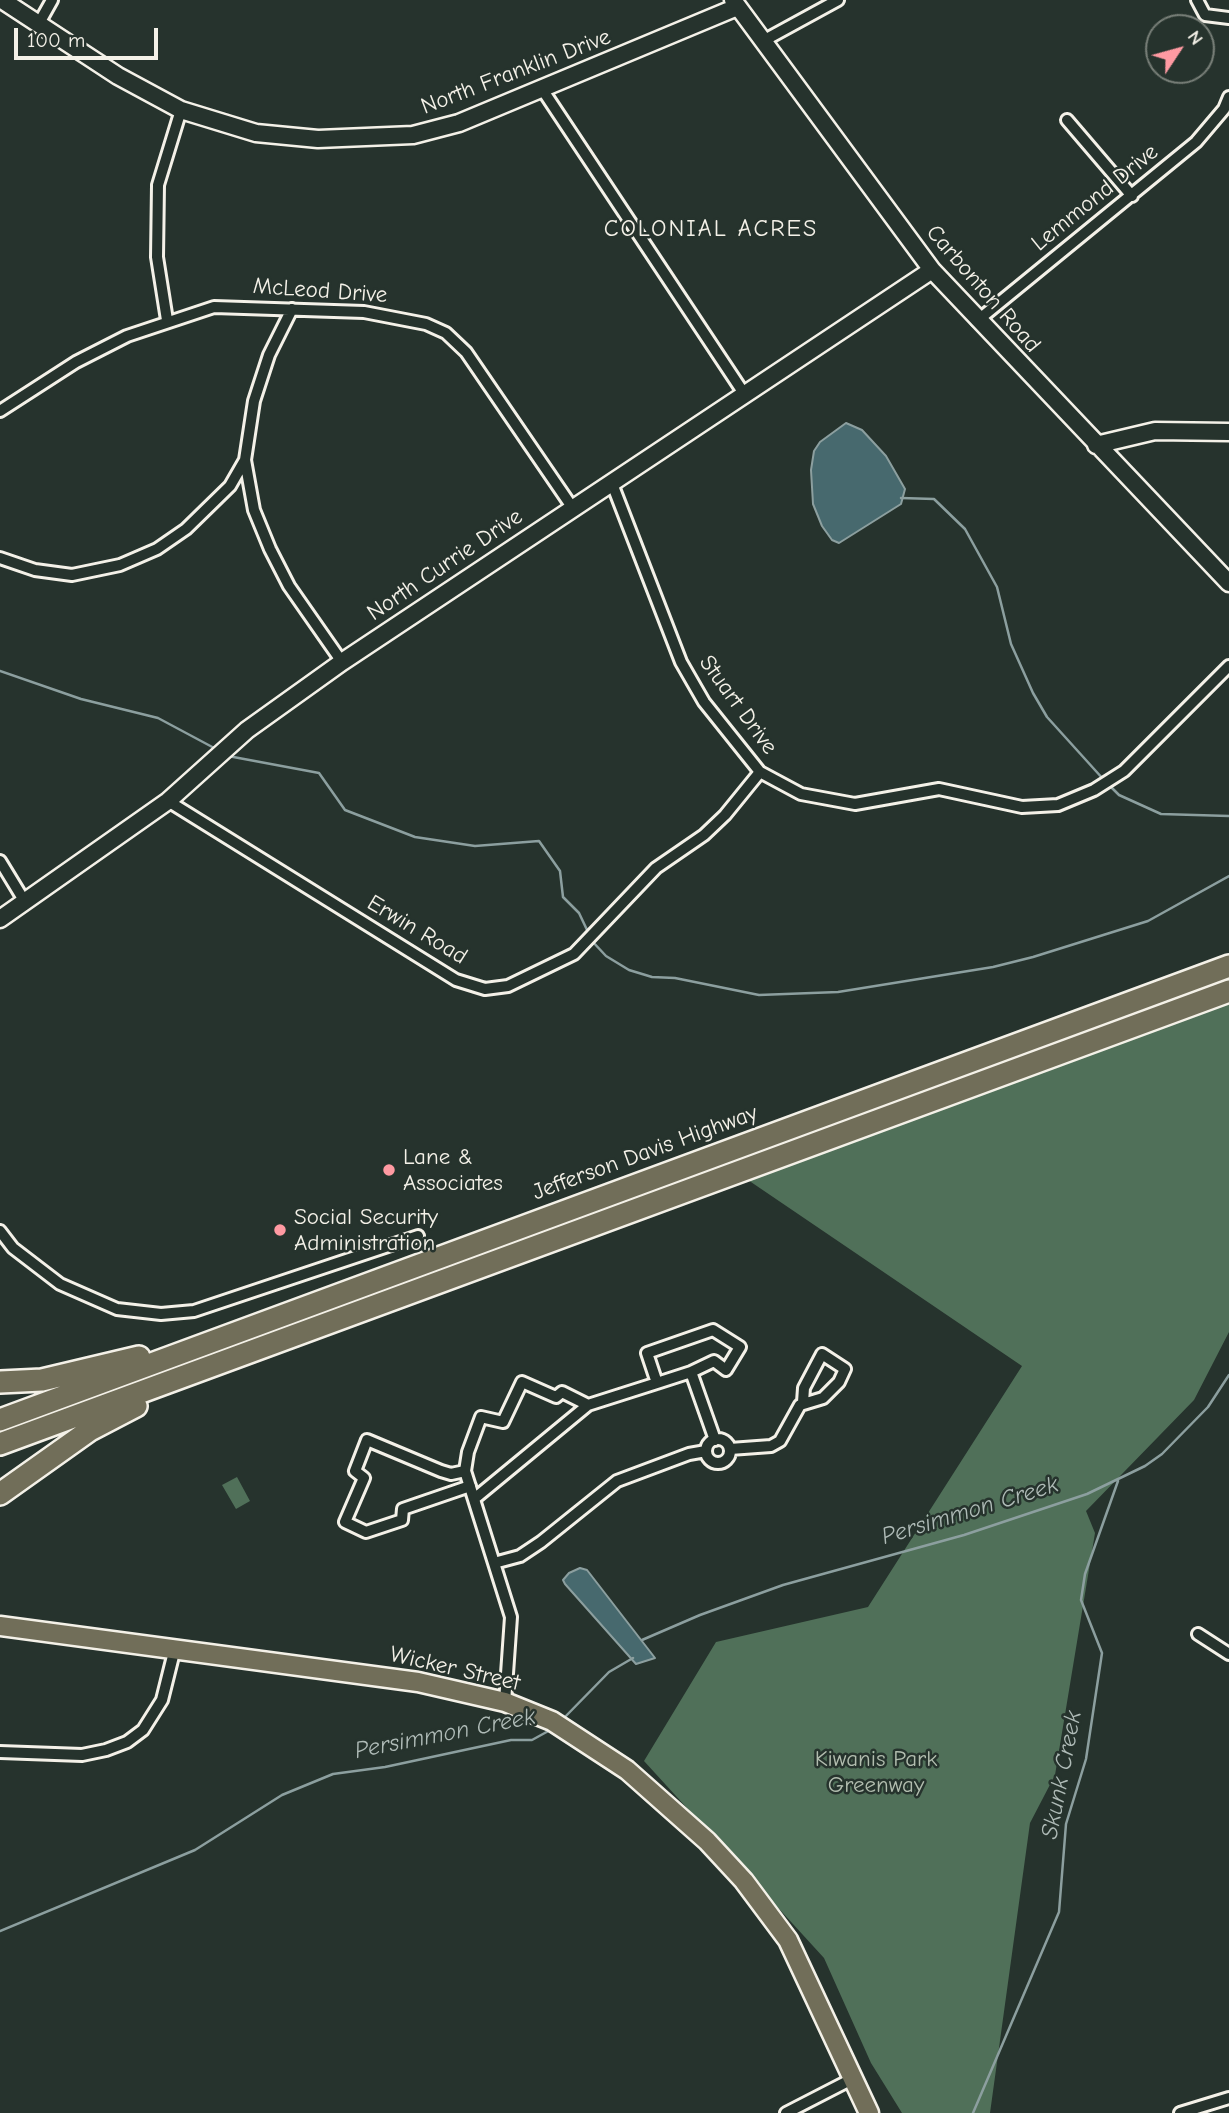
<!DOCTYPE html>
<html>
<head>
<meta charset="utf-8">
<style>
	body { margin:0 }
	#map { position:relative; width:1229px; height:2113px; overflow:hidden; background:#26332d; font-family:"Comic Neue",sans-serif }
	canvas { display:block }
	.north { position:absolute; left:1145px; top:14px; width:70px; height:70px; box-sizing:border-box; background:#26332d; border:2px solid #787f78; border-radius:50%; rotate:54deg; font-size:19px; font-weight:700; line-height:28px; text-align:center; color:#f4f1e8 }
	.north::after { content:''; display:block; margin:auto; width:24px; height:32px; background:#ff9aa2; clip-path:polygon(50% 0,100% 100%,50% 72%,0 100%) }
	.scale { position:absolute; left:14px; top:28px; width:144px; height:32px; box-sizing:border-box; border:4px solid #f4f1e8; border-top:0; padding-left:9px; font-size:21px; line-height:24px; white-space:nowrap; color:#f4f1e8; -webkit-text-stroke:5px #26332d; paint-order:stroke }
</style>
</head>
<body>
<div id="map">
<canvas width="1229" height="2113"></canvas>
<div class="north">N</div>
<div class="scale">100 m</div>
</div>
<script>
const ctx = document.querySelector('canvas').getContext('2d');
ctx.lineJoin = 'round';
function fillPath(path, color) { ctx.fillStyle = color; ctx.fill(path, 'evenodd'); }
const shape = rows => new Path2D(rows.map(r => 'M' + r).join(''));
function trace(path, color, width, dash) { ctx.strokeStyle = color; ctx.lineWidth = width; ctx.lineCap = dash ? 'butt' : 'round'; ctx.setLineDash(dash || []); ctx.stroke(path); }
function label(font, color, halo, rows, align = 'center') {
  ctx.font = font + ' "Comic Neue",sans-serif'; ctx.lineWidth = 5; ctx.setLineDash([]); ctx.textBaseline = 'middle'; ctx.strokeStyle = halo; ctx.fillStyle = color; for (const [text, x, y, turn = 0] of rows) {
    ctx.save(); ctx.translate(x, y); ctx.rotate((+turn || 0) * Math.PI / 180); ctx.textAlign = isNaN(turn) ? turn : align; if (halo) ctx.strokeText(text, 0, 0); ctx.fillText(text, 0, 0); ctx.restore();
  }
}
fillPath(shape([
	[1229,982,1229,1332,1194,1400,1086,1511,1095,1533,1055,1775,1030,1823,990,2113,902,2113,871,2063,824,1958,644,1761,716,1642,868,1607,1022,1366,720,1161],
	[237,1477,250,1501,236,1509,222,1485]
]), '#507059');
const water = shape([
	[846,423,862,430,886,456,905,489,901,504,839,543,832,540,822,526,813,504,811,470,814,451,820,442,846,423],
	[580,1568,587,1570,655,1658,636,1664,565,1584,563,1580,569,1573,580,1568]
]);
fillPath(water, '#47696e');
trace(water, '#8c9f9f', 2);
trace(shape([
	[901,498,934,499,965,529,997,587,1011,644,1033,693,1047,717,1104,780],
	[0,671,81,699,158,718,216,749],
	[228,756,319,773,345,810,415,837,475,846,539,841,560,871,563,897,579,913,588,932],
	[1108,784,1119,795,1161,814,1229,816],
	[592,941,606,956,629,970,652,977,675,978,759,995,838,992,993,967,1033,957,1148,921,1229,876],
	[642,1640,700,1615,783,1585,964,1535,1087,1494,1145,1466,1162,1454,1208,1407,1229,1375],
	[562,1720,609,1672,633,1658],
	[0,1931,195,1850,282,1795,333,1774,385,1767,511,1740,532,1740,552,1729],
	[973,2113,1059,1912,1066,1824,1086,1759,1102,1653,1081,1600,1085,1574,1118,1481]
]), '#8c9f9f', 2.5);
const street = shape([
	[1197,0,1205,15,1229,18],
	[38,25,52,0],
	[763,41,838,0],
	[542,89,745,395],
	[1067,120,1132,196],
	[292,309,269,355,254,401,245,460,254,510,270,549,289,586,342,662],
	[167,320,157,257,158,185,181,110],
	[977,321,1196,142,1224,109,1229,97],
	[0,411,76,362,127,336,214,307,364,312,426,324,446,333,466,352,572,507],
	[611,481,681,662,704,702,760,772,801,794,855,804,939,789,1022,807,1058,805,1094,790,1124,771,1229,666],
	[0,558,35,570,72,575,120,565,157,549,186,529,230,486,245,460],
	[168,801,456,980,485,989,508,986,574,954,656,868,704,835,725,815,760,772],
	[0,861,25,902],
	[0,1231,13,1248,60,1284,117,1309,161,1314,194,1311,418,1236],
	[691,1372,715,1440],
	'706 1451a12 12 0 1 1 24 0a12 12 0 1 1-24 0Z',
	[730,1449,771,1446,780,1441,800,1405,823,1398,839,1382,845,1369,822,1354,804,1388,803,1402],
	[465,1471,451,1474,441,1471,367,1440,355,1471,364,1478,345,1522,366,1532,402,1520,403,1509,470,1486],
	[474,1499,588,1405,657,1383,691,1372,714,1361,726,1370,740,1347,713,1330,647,1353,657,1383],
	[494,1563,520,1556,541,1542,617,1481,689,1454,706,1451],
	[1198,1634,1229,1654],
	[505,1702,511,1617,465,1471,468,1452,481,1417,503,1422,522,1382,556,1397,562,1392,588,1405],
	[0,1752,82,1755,106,1750,127,1742,143,1730,162,1700,174,1652],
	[786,2113,854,2078],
	[1180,2113,1229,2098]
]);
const secondary = shape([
	[2,0,118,76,181,110,256,133,318,139,413,135,459,123,737,7],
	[733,0,932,270,1229,583],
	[1096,445,1155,431,1229,432],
	[0,919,168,801,247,730,342,662,932,270]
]);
const primary = shape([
	[0,1626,418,1682,505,1702,552,1721,627,1770,707,1841,744,1881,788,1940,869,2113]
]);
const highway = shape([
	[0,1382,42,1380,139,1357],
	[0,1420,1229,966],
	[0,1444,1229,991],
	[0,1494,90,1430,136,1406]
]);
trace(street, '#f4f1e8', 16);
trace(secondary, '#f4f1e8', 21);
trace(primary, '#f4f1e8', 23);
trace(highway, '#f4f1e8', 26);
trace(street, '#26332d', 10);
trace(secondary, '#26332d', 16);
trace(primary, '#716e59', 18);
trace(highway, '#716e59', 21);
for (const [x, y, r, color] of [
	[389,1170,7,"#ff9aa2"],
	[280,1230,7,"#ff9aa2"]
]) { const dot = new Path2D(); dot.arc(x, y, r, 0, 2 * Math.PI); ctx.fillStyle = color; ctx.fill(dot); trace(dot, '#26332d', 2.5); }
label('23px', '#f4f1e8', '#26332d', [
	["North Franklin Drive",516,72,-21],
	["Lemmond Drive",1095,198,-39],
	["Carbonton Road",983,289,49],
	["McLeod Drive",320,291,4],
	["North Currie Drive",445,565,-34],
	["Stuart Drive",738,705,54],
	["Erwin Road",417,930,31],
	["Jefferson Davis Highway",645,1153,-20],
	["Wicker Street",455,1669,13]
]);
label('23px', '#f4f1e8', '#26332d', [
	["Lane &",403,1157],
	["Associates",403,1183],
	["Social Security",294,1217],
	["Administration",294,1243]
], 'left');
label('23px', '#b2bdaf', '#26332d', [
	["Kiwanis Park",876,1759],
	["Greenway",876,1785]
]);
ctx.letterSpacing = '2px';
label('24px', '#f4f1e8', '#26332d', [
	["COLONIAL ACRES",711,229]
]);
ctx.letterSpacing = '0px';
label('italic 24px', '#afbbb7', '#26332d', [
	["Persimmon Creek",970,1511,-17],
	["Persimmon Creek",445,1734,-11],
	["Skunk Creek",1062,1775,-79]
]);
</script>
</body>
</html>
